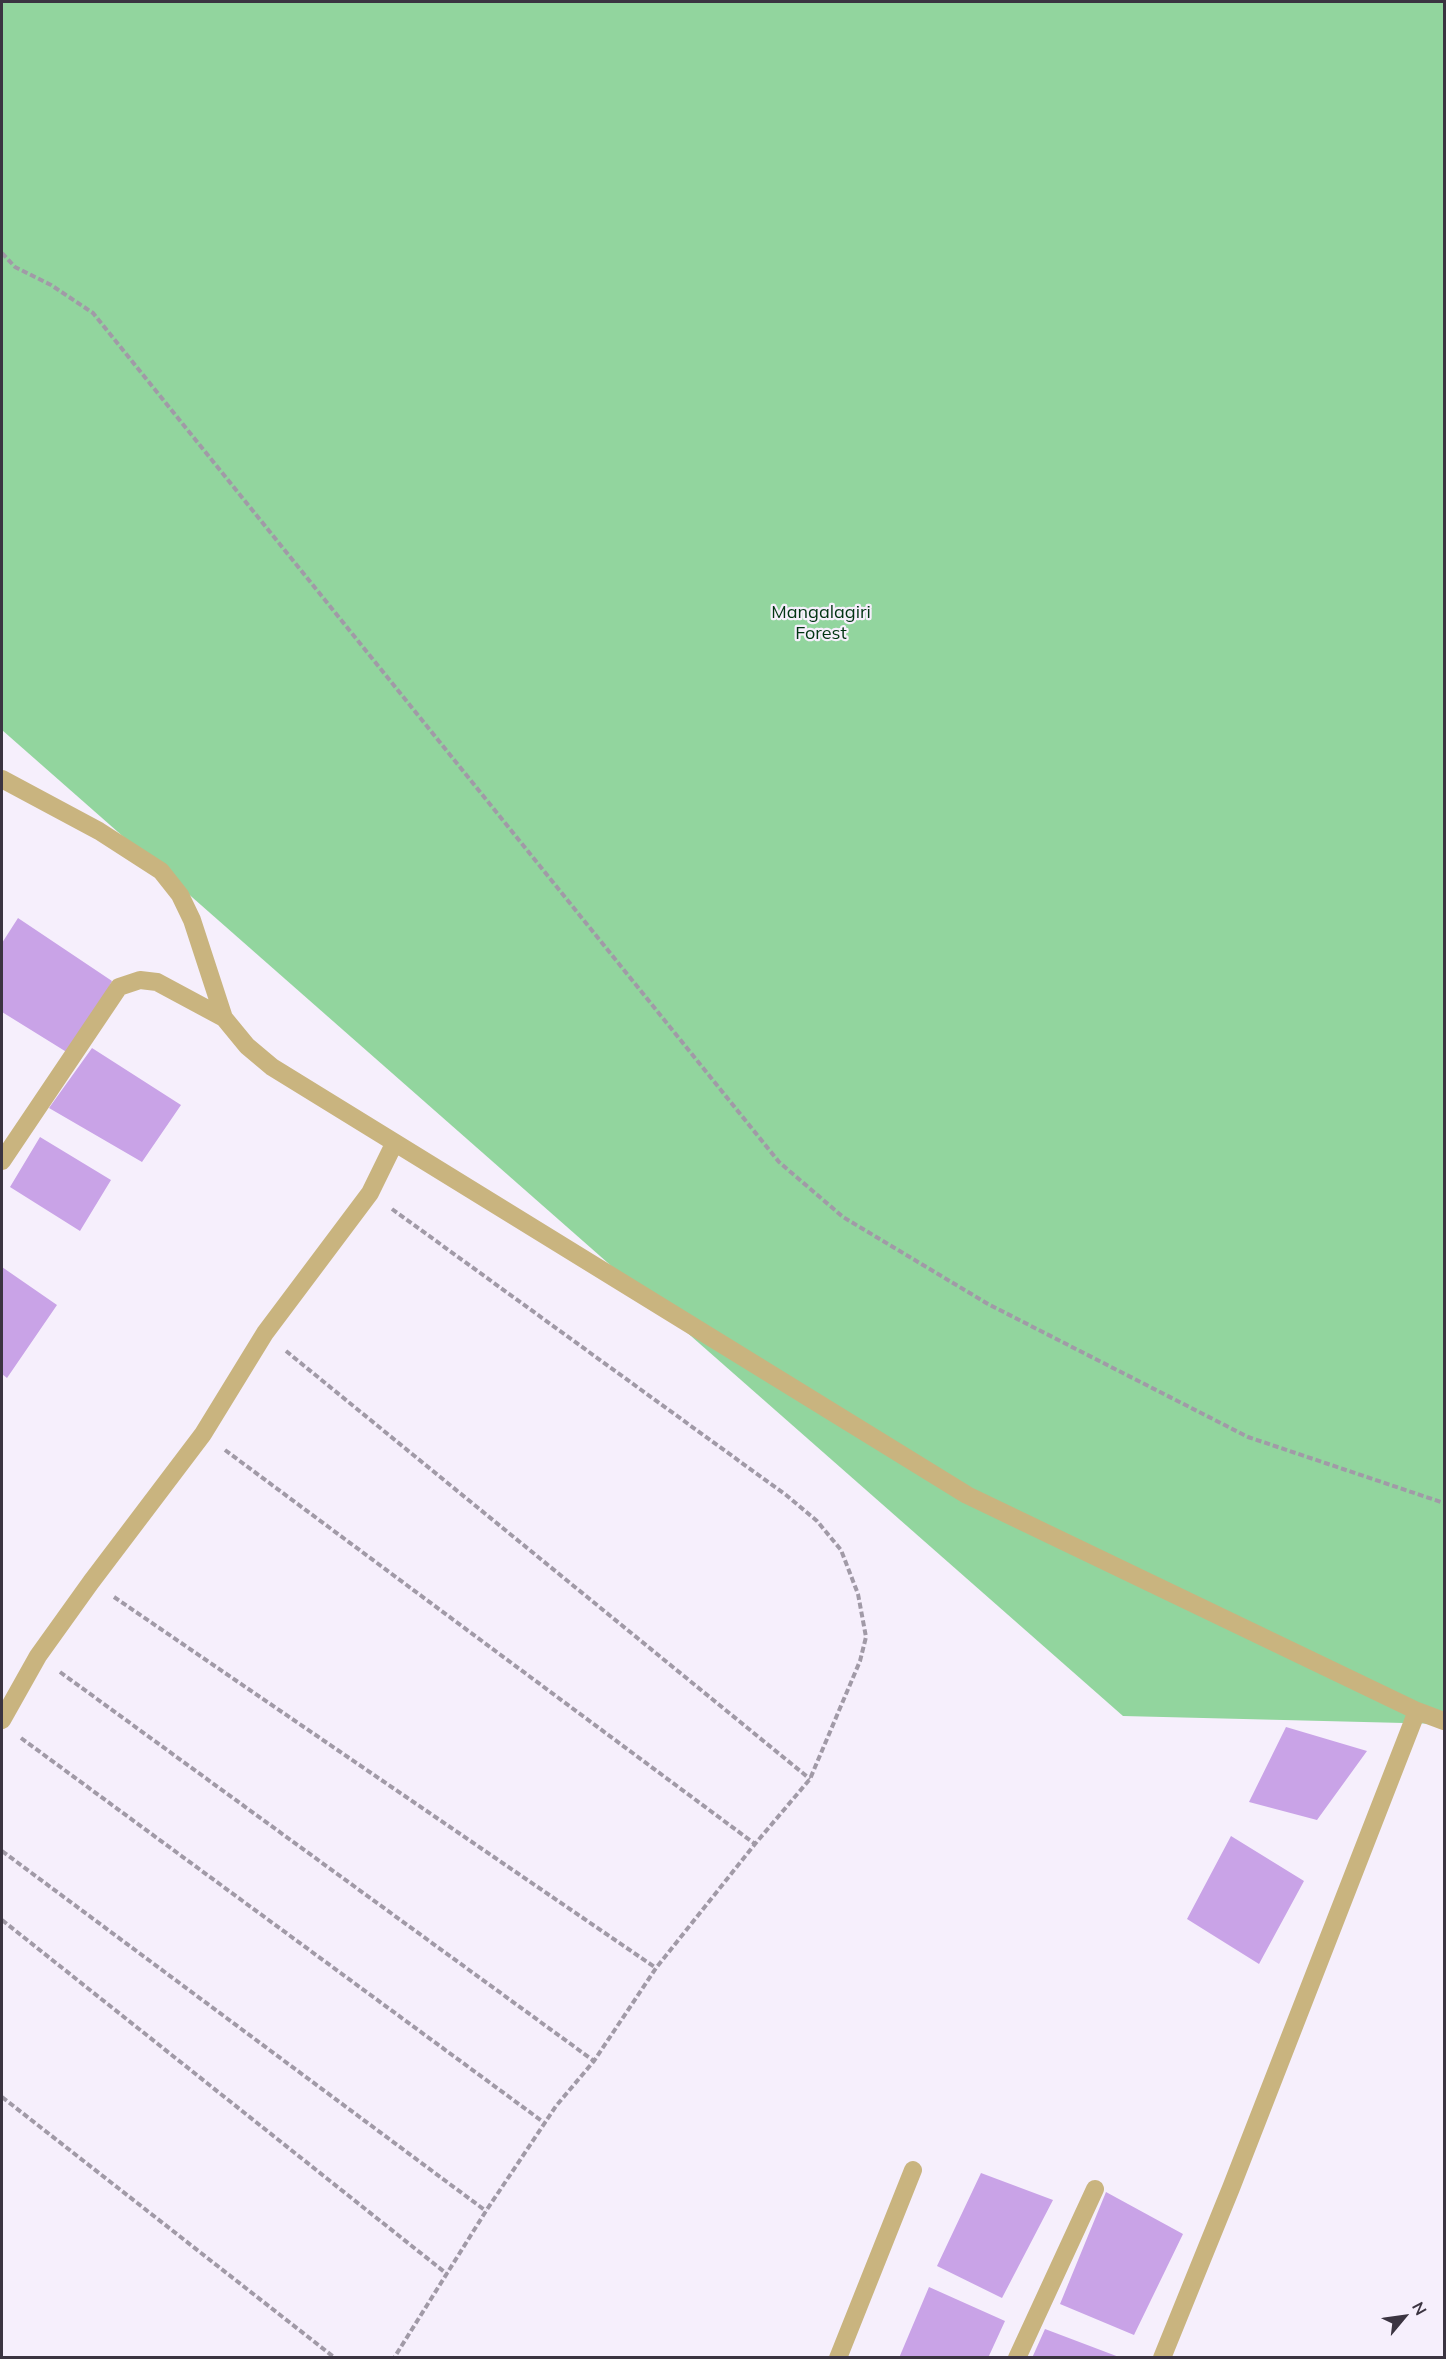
<!DOCTYPE html>
<html>
<head>
<meta charset="utf-8">
<style>
	body { margin:0 }
	#map { position:relative; width:1446px; height:2359px; overflow:hidden; background:#f6effc; font-family:Mulish,sans-serif }
	canvas { display:block }
	.frame { position:absolute; inset:0; border:3px solid #3b3441; pointer-events:none }
	.north { position:absolute; left:1374px; top:2287px; width:60px; height:60px; -webkit-text-stroke:4px #f6effc; paint-order:stroke; rotate:61deg; font-size:16px; font-weight:700; line-height:24px; text-align:center; color:#3b3441 }
	.north::after { content:''; display:block; margin:auto; width:21px; height:27px; background:#3b3441; clip-path:polygon(50% 0,100% 100%,50% 72%,0 100%) }
</style>
</head>
<body>
<div id="map">
<canvas width="1446" height="2359"></canvas>
<div class="frame"></div>
<div class="north">N</div>
</div>
<script>
const ctx = document.querySelector('canvas').getContext('2d');
ctx.lineJoin = 'round';
function fillPath(path, color) { ctx.fillStyle = color; ctx.fill(path, 'evenodd'); }
const shape = rows => new Path2D(rows.map(r => 'M' + r).join(''));
function trace(path, color, width, dash) { ctx.strokeStyle = color; ctx.lineWidth = width; ctx.lineCap = dash ? 'butt' : 'round'; ctx.setLineDash(dash || []); ctx.stroke(path); }
function label(font, color, halo, rows, align = 'center') {
  ctx.font = font + ' Mulish,sans-serif'; ctx.lineWidth = 4.5; ctx.setLineDash([]); ctx.textBaseline = 'middle'; ctx.strokeStyle = halo; ctx.fillStyle = color; for (const [text, x, y, turn = 0] of rows) {
    ctx.save(); ctx.translate(x, y); ctx.rotate((+turn || 0) * Math.PI / 180); ctx.textAlign = isNaN(turn) ? turn : align; if (halo) ctx.strokeText(text, 0, 0); ctx.fillText(text, 0, 0); ctx.restore();
  }
}
fillPath(shape([
	[2,2,1444,2,1444,1724,1123,1716,2,730]
]), '#92d59e');
fillPath(shape([
	[18,918,112,981,73,1056,2,1012,2,943],
	[92,1048,181,1105,142,1162,49,1108],
	[40,1137,111,1180,80,1231,10,1187],
	[2,1267,57,1305,7,1378,2,1374],
	[1286,1727,1367,1751,1317,1820,1249,1802],
	[1231,1836,1304,1881,1259,1964,1187,1919],
	[981,2173,1053,2200,1002,2298,937,2266],
	[1106,2192,1183,2234,1134,2335,1060,2304],
	[929,2287,1005,2321,988,2358,899,2358],
	[1045,2329,1119,2357,1119,2358,1032,2358]
]), '#c9a3e7');
trace(shape([
	[2,253,15,267,51,285,93,313,779,1162,843,1217,988,1304,1248,1437,1444,1503],
	[392,1209,786,1495,817,1521,841,1550,858,1594,866,1637,860,1661,810,1779,755,1844,656,1968,594,2061,556,2106,486,2211,394,2358],
	[286,1351,810,1779],
	[225,1450,755,1844],
	[114,1597,656,1968],
	[60,1672,594,2061],
	[21,1738,546,2124],
	[2,1851,486,2211],
	[2,1920,447,2274],
	[2,2097,335,2358]
]), '#a19aa7', 4, [6, 3]);
trace(shape([
	[838,2358,913,2170],
	[1017,2358,1095,2189]
]), '#c9b47f', 18);
trace(shape([
	[2,779,99,831,161,871,180,895,192,920,224,1018,247,1046,272,1067,967,1495,1417,1711,1444,1721],
	[2,1161,119,987,140,980,157,982,224,1018],
	[2,1720,38,1656,91,1582,203,1434,265,1333,370,1193,394,1144],
	[1162,2358,1231,2188,1417,1711]
]), '#c9b47f', 18);
label('18px', '#003412', '#f6effc', [
	["Mangalagiri",821,613],
	["Forest",821,634]
]);
</script>
</body>
</html>
